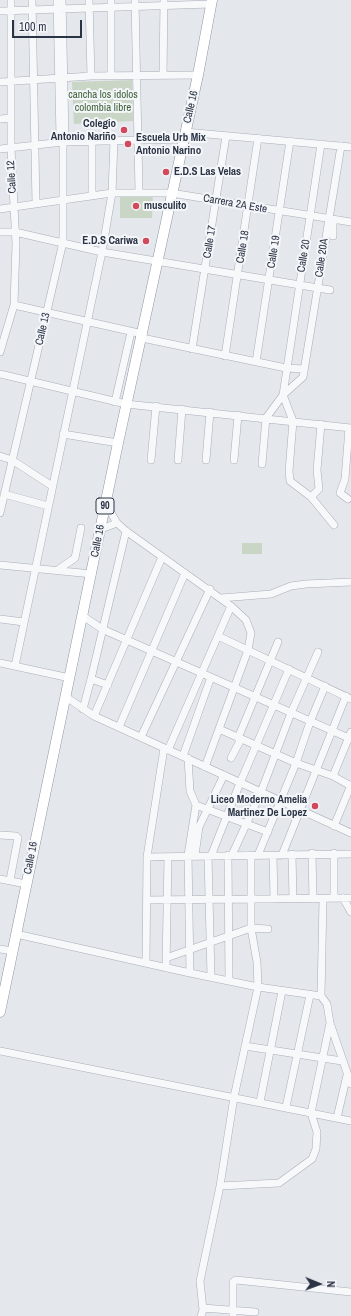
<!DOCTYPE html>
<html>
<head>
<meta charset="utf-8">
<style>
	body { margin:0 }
	#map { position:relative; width:351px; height:1316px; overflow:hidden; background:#e4e7ec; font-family:"Archivo Narrow",sans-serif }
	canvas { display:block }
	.north { position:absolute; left:299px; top:1264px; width:40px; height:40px; -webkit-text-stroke:3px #f4f6f9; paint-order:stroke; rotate:91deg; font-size:11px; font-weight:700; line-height:16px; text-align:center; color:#2b3445 }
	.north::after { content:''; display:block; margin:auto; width:14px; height:18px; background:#2b3445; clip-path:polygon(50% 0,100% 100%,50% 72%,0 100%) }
	.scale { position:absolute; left:12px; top:20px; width:70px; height:18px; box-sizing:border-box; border:2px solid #2b3445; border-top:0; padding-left:5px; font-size:12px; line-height:14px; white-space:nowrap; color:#2b3445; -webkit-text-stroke:3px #f4f6f9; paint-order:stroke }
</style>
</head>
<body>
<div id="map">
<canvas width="351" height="1316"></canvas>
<div class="north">N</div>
<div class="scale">100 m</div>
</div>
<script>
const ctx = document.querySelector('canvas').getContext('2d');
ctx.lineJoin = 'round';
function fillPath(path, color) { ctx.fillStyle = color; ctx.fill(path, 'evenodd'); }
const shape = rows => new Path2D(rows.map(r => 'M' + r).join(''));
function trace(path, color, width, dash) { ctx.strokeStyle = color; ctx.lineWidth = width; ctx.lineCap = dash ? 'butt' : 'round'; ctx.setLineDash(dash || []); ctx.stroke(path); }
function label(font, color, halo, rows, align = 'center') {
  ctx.font = font + ' "Archivo Narrow",sans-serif'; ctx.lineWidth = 4; ctx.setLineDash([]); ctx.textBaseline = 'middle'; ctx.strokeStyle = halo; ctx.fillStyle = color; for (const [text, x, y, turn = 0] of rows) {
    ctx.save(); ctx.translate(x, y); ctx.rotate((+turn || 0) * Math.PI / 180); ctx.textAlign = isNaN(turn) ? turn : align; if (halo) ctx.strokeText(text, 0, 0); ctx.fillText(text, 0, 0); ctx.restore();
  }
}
fillPath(shape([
	[132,80,133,121,74,124,72,82],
	[120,193,153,194,152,218,120,218],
	[242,543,262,543,262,554,242,554]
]), '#c9d6c5');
const minor = shape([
	[32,0,36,203],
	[57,0,60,137,63,142],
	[89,0,91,76],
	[135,0,139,192],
	[0,11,211,4],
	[111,76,111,0],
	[163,76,164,0],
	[0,82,91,76,198,75],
	[0,119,11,118],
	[185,132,351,147],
	[92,141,92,195],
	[321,144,283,395,293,421,289,471,290,481,311,497,334,525],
	[0,149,63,142,183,139],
	[0,209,112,193,171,193,351,222],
	[333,220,333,236],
	[0,232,15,232,102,252,330,290],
	[14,305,143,334],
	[142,338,286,368,304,369],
	[192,349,226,136],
	[0,352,14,305,16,244,11,148,11,0],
	[225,356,258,138],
	[256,362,290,141],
	[0,374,126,404,351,428],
	[115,402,131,332],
	[63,434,118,443],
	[0,456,12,460,52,486],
	[151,460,156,406],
	[178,460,182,409],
	[206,460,210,412],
	[234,460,238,415],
	[262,464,266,418,283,395,303,377,341,146],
	[4,494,48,506],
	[311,497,319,489,317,470,321,424],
	[348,499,340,493,345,479,349,428],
	[106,504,117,523,126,531,231,606,246,620,251,633,248,650,205,767],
	[0,513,63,242,63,142,65,136,62,0],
	[101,529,117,523],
	[0,565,92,574],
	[59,569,75,558,81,528],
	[221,598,271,594,291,586,306,584,351,582],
	[83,616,102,629,351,739],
	[0,619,24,622],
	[218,636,351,699],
	[0,663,70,678],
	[15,666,102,252,112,193,114,141],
	[91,679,108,685],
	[66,697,94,716,351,833],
	[83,709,91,679,126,531],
	[94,716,162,557],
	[119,727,185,573],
	[219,729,296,763,333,776,351,786],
	[141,737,210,589],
	[238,738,278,642],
	[168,750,231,606],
	[183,756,211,677],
	[188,758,190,791,196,805,188,855,190,973],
	[231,758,241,739],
	[333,776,351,732],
	[196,805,268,832],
	[334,826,351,785],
	[0,835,16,836,18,838,10,880],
	[312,853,313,899],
	[334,853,334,898],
	[292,854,293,899],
	[195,855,199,827,224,775],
	[228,855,229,981],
	[232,855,261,792,291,713,318,652],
	[258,855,296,763,310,722,325,686],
	[282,855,346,696],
	[208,856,211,977],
	[211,856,240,783,289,669],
	[273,856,274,899],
	[147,857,351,854],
	[0,879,26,884],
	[343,898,351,912],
	[323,899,321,996,327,1004,330,1023,351,1084],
	[147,900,351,898],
	[16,934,190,973,258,987,321,996],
	[0,949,12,951],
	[166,958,251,928,268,929],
	[146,963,147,857,164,748],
	[166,968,168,857],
	[245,1046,342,1061],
	[0,1051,351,1121],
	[260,1102,282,991],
	[286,1107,310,995],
	[337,1118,347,1075],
	[220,1186,279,1183,312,1159,316,1149,317,1132,311,1113,330,1023],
	[203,1308,255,1312],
	[201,1316,203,1310,200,1281,220,1186,234,1097,258,987,257,962,251,928,251,855],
	[233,1316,233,1282,236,1280,351,1292]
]);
const highway = shape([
	[0,1012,118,443,198,75,212,0]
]);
trace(minor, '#a9aeb7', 8);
trace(highway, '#8b94a3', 11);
trace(minor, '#f7f8fa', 7);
trace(highway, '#fff', 10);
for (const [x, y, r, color] of [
	[124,130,4,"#d1495b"],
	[128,144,4,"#d1495b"],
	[166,172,4,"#d1495b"],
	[136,206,4,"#d1495b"],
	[146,241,4,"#d1495b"],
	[315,806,4,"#d1495b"]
]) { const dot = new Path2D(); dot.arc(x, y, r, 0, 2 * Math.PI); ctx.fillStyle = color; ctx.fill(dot); trace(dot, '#f4f6f9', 1.5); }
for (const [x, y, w] of [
	[105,506,18]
]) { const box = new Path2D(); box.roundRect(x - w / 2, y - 8, w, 16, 3); ctx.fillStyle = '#f4f6f9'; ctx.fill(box); trace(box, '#2b3445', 1); }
label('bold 10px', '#2b3445', null, [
	["90",105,506]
]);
label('11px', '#3f6138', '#f4f6f9', [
	["cancha los idolos",103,95],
	["colombia libre",103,108]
]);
label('11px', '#2b3445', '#f4f6f9', [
	["Calle 16",191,107,-77],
	["Calle 12",12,177,-93],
	["Carrera 2A Este",235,204,10],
	["Calle 17",210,242,-81],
	["Calle 18",243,247,-81],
	["Calle 19",274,252,-81],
	["Calle 20",304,256,-81],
	["Calle 20A",322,258,-82],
	["Calle 13",43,329,-77],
	["Calle 16",98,541,-79],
	["Calle 16",31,858,-79]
]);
label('bold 11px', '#2b3445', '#f4f6f9', [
	["Colegio",116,124],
	["Antonio Nariño",116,137],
	["Escuela Urb Mix",136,138,"left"],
	["Antonio Narino",136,151,"left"],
	["E.D.S Las Velas",174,172,"left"],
	["musculito",144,206,"left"],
	["E.D.S Cariwa",138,241],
	["Liceo Moderno Amelia",307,800],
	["Martinez De Lopez",307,813]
], 'right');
</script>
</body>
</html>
